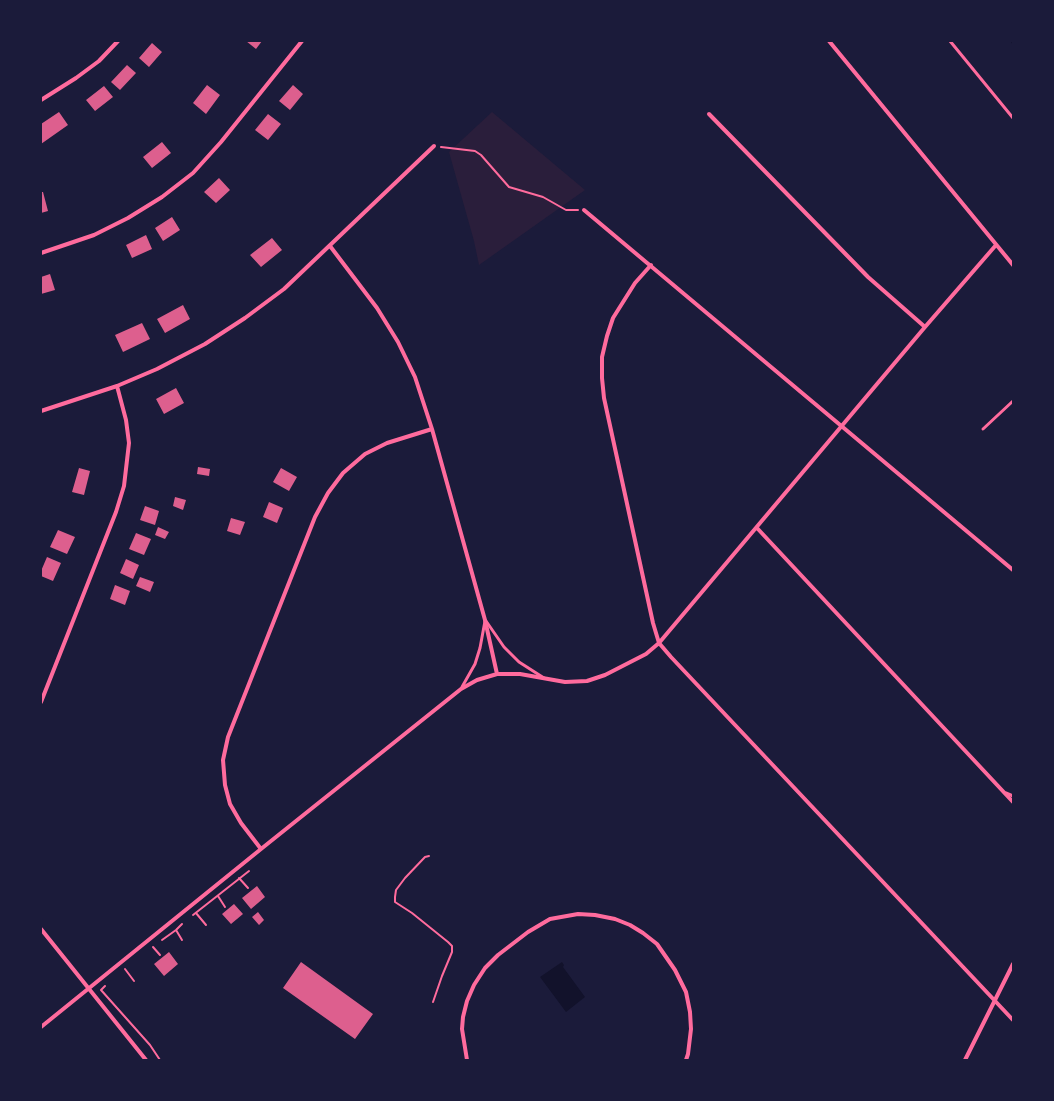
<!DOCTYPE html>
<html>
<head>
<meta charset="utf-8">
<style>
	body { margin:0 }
	#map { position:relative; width:1054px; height:1101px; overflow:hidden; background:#1b1b3a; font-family:Lora,serif }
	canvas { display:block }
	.frame { position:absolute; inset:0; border:42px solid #1b1b3a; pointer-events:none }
</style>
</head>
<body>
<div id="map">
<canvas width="1054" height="1101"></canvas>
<div class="frame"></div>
</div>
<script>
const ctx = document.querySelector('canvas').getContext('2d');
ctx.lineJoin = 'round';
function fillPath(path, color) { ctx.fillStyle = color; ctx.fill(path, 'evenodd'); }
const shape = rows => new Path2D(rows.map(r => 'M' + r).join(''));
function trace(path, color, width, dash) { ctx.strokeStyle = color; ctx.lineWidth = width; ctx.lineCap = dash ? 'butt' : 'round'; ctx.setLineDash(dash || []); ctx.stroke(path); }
fillPath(shape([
	[492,112,585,190,479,265,474,241,449,152]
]), '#2a1e3b');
fillPath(shape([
	[562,962,564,965,563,967,585,997,566,1012,540,977]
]), '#12122b');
trace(shape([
	[1013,41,1013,42]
]), '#12122b', 3.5);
fillPath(shape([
	[246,41,262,41,256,49],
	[152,43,162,52,149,67,139,58],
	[127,65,136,73,120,90,111,82],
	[207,85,220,95,206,114,193,103],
	[293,85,303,94,290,110,279,101],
	[104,86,113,97,95,111,86,100],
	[59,112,68,125,41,144,41,124],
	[268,114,281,124,268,140,255,130],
	[162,142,171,153,152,168,143,157],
	[219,178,230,190,216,203,204,192],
	[41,192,43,192,48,211,41,213],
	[172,217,180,230,163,241,155,228],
	[146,235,152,249,132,258,126,245],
	[272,238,282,250,261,267,250,255],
	[50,274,55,290,41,294,41,277],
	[183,305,190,319,165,333,157,319],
	[142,323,150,339,123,352,115,335],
	[176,388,184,403,164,414,156,399],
	[198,467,210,469,209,476,197,474],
	[79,468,90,471,84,495,72,492],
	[281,468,297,477,289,491,273,482],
	[175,497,186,500,183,510,173,506],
	[269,502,283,508,277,523,263,517],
	[145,506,159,511,155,525,140,520],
	[231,518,245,522,240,535,227,531],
	[158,527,169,532,165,539,155,535],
	[58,530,75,537,67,554,50,547],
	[136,533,151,539,144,555,129,549],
	[47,557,61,563,53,581,41,576,41,571],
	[126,559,139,565,133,579,120,573],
	[140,577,154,582,150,592,136,586],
	[115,585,130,591,125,605,110,599],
	[257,886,265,897,251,909,242,898],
	[234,904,243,914,231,924,222,914],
	[258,912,264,920,259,925,252,917],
	[169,952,178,964,164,976,154,964],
	[301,962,373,1014,355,1039,283,988]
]), '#dd5f8e');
trace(shape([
	[441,147,475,151,481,155,509,187,543,197,566,210,578,210],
	[429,856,425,857,405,878,396,890,395,897,395,902,412,913,448,942,452,946,452,952,442,976,433,1002],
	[239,878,248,888],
	[218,896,225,907],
	[196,913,206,925],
	[193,915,249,871],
	[176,930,182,940],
	[162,940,176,930,182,924],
	[153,947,160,955],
	[125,969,134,981],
	[105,986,101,990,150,1045,160,1060]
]), '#ff6b9d', 2);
trace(shape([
	[950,41,1013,118],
	[983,429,1013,401],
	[486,621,504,647,519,662,544,678],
	[462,687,475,664,480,648,485,621],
	[1006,793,1013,796]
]), '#ff6b9d', 3);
trace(shape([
	[829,41,1013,265],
	[41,100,76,78,99,61,118,41],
	[709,114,868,277,925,327],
	[584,210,1013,570],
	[330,246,377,308,398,342,415,377,432,429,485,620,497,674],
	[41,253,94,235,128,218,162,197,193,173,221,142,302,41],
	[651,265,635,283,613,318,607,336,602,357,602,378,604,398,653,623,659,643,671,657,1013,1020],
	[41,411,117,386,157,369,205,344,245,318,284,289,434,146],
	[757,528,1013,802],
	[41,702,116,512,124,486,129,443,126,420,117,386],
	[261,849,241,823,230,804,225,785,223,760,228,737,315,517,328,493,343,473,365,454,387,443,432,429],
	[41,929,146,1060],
	[41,1027,261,849,461,689,477,680,497,674,520,674,565,682,587,681,605,675,646,654,659,643,925,327,996,245],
	[467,1060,462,1029,463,1017,467,1001,474,985,485,968,498,955,528,932,550,919,578,914,595,915,615,919,630,925,643,933,657,944,675,970,686,992,690,1012,691,1029,688,1054,686,1060],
	[965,1060,1013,964]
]), '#ff6b9d', 4);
</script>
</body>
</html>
